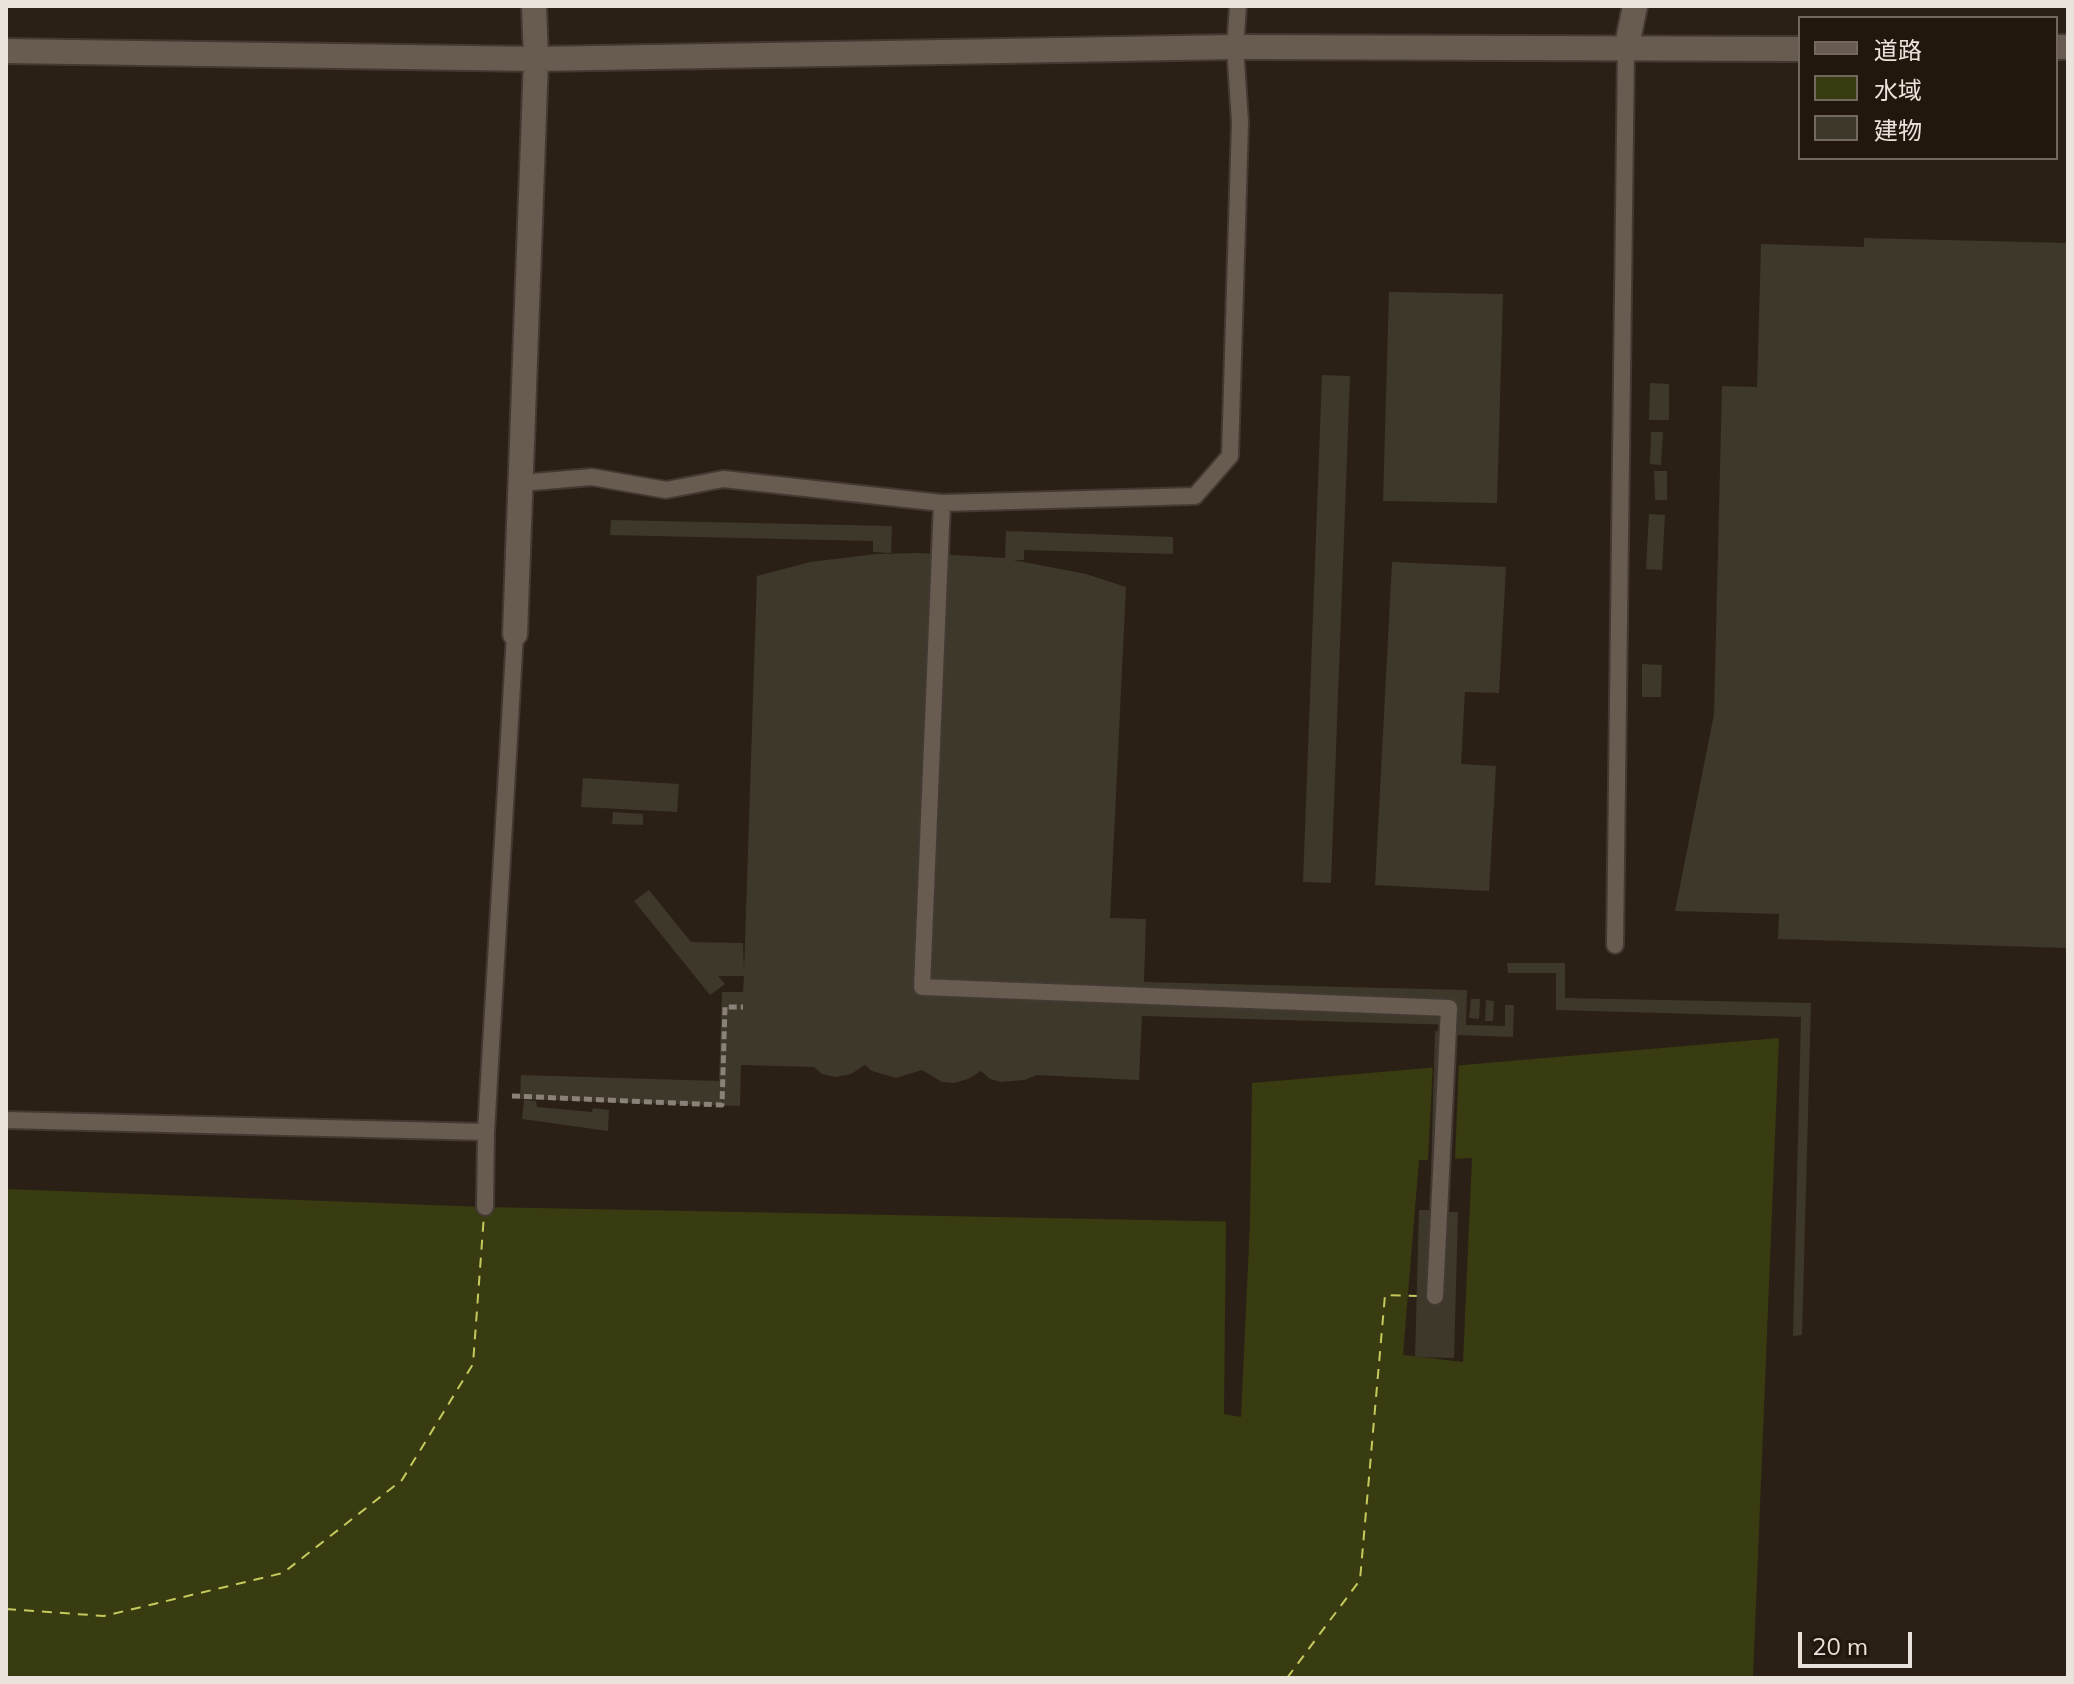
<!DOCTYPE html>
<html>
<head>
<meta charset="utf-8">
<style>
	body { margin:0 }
	#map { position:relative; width:2074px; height:1684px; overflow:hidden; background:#2b2016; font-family:Mulish,"Noto Sans JP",sans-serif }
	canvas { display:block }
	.frame { position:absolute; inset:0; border:8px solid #eae3dc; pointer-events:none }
	.legend { position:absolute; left:1798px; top:16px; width:260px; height:144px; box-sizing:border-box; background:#21170d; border:2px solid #716960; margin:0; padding:10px 14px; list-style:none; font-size:24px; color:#eae3dc }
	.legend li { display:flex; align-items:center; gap:16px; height:40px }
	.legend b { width:40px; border:2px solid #716960 }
	.scale { position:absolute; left:1798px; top:1632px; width:114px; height:36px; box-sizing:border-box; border:4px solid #eae3dc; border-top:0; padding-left:10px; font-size:24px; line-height:28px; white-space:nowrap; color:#eae3dc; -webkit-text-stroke:6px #21170d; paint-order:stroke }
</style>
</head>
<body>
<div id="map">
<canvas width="2074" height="1684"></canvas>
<div class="frame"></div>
<ul class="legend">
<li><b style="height:10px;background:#685b4f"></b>道路</li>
<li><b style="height:22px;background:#393b11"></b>水域</li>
<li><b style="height:22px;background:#3e382a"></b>建物</li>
</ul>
<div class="scale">20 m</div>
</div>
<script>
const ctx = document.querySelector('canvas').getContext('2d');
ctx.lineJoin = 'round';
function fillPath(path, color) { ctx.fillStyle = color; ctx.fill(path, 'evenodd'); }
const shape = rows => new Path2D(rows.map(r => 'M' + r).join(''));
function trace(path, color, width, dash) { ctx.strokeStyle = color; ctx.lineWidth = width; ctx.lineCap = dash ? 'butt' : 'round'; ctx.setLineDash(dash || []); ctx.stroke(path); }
fillPath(shape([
	[1779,1038,1753,1678,6,1678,6,1189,485,1207,1250,1222,1252,1083]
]), '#393b11');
fillPath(shape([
	[1459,1061,1455,1159,1472,1158,1463,1362,1403,1355,1419,1160,1428,1160,1433,1063],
	[1226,1220,1250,1222,1241,1417,1224,1414]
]), '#2b2016');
trace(shape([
	[6,1609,104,1616,283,1573,402,1480,473,1364,484,1215],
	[1287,1678,1360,1580,1385,1295,1419,1296]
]), '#c6ca5d', 2, [10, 8]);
fillPath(shape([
	[1864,238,2068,243,2068,948,1778,939,1779,914,1675,911,1714,714,1722,386,1757,387,1761,244,1864,247],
	[1389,292,1503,294,1497,503,1383,501],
	[1322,375,1350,376,1331,883,1303,882],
	[1650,383,1669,384,1669,420,1649,420],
	[1651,432,1663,432,1661,465,1650,464],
	[1654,471,1667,471,1667,500,1655,500],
	[1649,514,1665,515,1662,570,1646,569],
	[611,520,892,526,891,553,873,552,873,541,610,535],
	[1006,531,1173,537,1173,554,1024,550,1024,560,1013,560,1086,574,1126,587,1110,918,1146,919,1144,982,1467,990,1466,1025,1505,1026,1505,1005,1514,1005,1513,1037,1457,1035,1457,1025,1142,1016,1139,1080,1037,1075,1024,1080,1001,1082,990,1079,981,1071,968,1079,954,1083,942,1082,922,1070,896,1078,872,1071,865,1065,851,1074,835,1077,822,1074,814,1067,741,1065,740,1106,520,1099,521,1075,719,1081,722,992,743,992,744,976,718,976,725,984,710,995,634,901,649,890,691,942,743,943,744,973,757,576,810,562,876,554,919,553,1005,558],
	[1392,562,1506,567,1499,693,1465,692,1461,764,1496,766,1489,891,1375,885],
	[1642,664,1662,665,1661,697,1642,697],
	[583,778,679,784,677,812,581,807],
	[613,812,643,814,643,825,612,824],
	[1507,963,1565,963,1565,998,1811,1003,1802,1335,1793,1336,1801,1017,1556,1010,1556,973,1508,973],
	[1471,999,1480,999,1479,1019,1469,1018],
	[1486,1000,1494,1001,1493,1021,1485,1021],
	[1435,1031,1451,1032,1446,1212,1458,1212,1454,1358,1415,1357,1419,1210,1430,1210],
	[524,1100,536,1101,537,1107,592,1112,593,1108,609,1110,608,1131,522,1119]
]), '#3e382a');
const lane = shape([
	[521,483,592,477,666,490,723,479,942,503,1195,496,1230,456,1240,122,1235,47,1238,6],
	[942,503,922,987,1449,1008,1435,1296],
	[1615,945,1626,50],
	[6,1120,486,1132],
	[485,1207,486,1132,515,634]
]);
const street = shape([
	[534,6,536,59],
	[1626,50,1635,6]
]);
const secondary = shape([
	[2056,47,2068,47],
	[6,51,536,59,1235,47,1800,49],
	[515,634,536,59]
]);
trace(lane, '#423a32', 20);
trace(street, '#423a32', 28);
trace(secondary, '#423a32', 28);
trace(shape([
	[512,1096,722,1105,725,1007,743,1007]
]), '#8a8179', 5, [8, 4]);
trace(lane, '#685b4f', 16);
trace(street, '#685b4f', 24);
trace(secondary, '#685b4f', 24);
</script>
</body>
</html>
